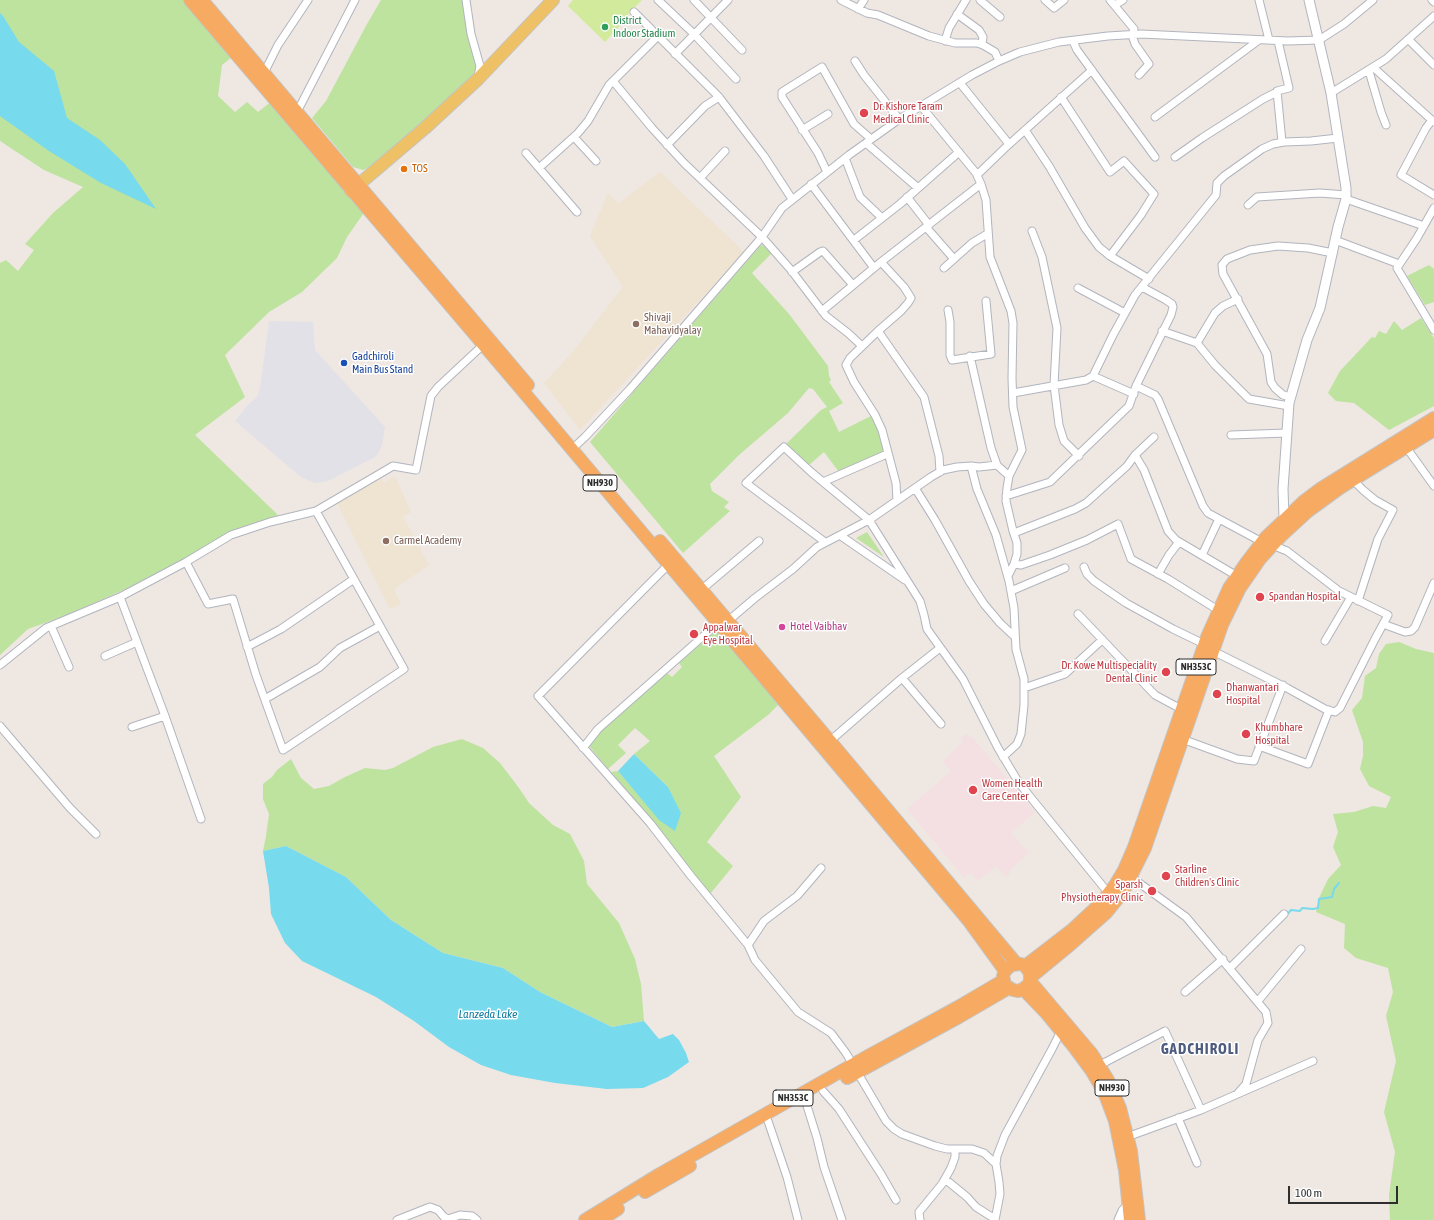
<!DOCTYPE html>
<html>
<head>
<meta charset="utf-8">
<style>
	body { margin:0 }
	#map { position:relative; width:1434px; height:1220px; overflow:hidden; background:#efe7e1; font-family:"Asap Condensed",sans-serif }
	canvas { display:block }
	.scale { position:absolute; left:1288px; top:1186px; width:110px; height:18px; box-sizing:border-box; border:2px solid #2e2e2e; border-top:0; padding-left:5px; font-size:12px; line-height:14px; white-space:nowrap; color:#2e2e2e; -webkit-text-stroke:3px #fff; paint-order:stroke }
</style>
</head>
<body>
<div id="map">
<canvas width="1434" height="1220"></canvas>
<div class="scale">100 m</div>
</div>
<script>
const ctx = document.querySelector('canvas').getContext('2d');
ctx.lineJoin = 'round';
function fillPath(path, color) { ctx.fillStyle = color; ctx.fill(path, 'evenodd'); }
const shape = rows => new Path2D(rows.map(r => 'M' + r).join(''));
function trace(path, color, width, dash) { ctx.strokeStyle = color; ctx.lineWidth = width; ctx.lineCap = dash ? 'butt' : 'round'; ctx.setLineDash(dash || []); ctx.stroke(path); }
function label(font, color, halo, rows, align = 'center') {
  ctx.font = font + ' "Asap Condensed",sans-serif'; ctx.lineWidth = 3; ctx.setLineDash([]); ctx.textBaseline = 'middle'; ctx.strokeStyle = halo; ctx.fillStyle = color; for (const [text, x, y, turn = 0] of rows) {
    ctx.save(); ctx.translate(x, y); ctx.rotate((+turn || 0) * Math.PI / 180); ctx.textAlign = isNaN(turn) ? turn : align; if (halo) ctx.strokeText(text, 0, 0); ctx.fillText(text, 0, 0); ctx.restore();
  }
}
fillPath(shape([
	[269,321,313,322,315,350,385,427,382,445,379,452,375,457,328,481,316,483,301,477,235,421,246,407,258,396,261,382]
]), '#e2e1e8');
fillPath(shape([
	[660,172,744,252,580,430,544,383,571,354,623,287,590,236,608,193,618,204],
	[395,476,411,512,403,517,429,565,394,589,401,604,390,609,337,503,381,478,384,483]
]), '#efe3d1');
fillPath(shape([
	[967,734,969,738,972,737,1035,812,1011,833,1029,853,1010,870,1010,873,1006,877,996,866,978,881,971,872,964,877,907,809,952,771,943,762,963,741,961,738]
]), '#f4dfe2');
fillPath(shape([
	[0,0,189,0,236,54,222,65,218,96,235,112,247,102,258,112,272,101,368,207,347,237,337,258,302,292,269,312,225,355,245,397,195,435,278,515,229,532,179,563,137,584,67,615,28,629,0,655,0,263,6,260,18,271,34,250,25,244,53,213,83,187,44,170,0,141],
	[381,0,463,0,464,14,472,49,478,65,475,75,424,124,368,168,363,170,353,167,312,118,326,101,367,24],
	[763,245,772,253,752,273,789,314,828,366,829,376,831,380,829,382,843,403,829,411,839,432,871,416,875,422,885,452,839,472,824,452,809,465,786,444,821,410,827,407,813,389,809,388,788,413,739,455,710,484,712,491,729,502,724,507,730,511,683,553,590,442,760,246],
	[1429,265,1434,269,1434,302,1425,305,1407,276],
	[1421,318,1434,338,1434,406,1389,430,1354,403,1336,401,1328,393,1340,371,1372,337,1375,338,1379,331,1386,334,1394,321,1402,330],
	[867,532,884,557,856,538],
	[719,628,778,705,768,715,714,756,741,797,707,842,733,866,710,894,653,821,611,772,618,771,659,819,668,787,634,754,650,741,635,728,618,745,626,753,608,769,589,746,601,731,667,673,672,677,682,667,679,663],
	[1399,642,1416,649,1434,653,1434,1220,1390,1220,1389,1195,1395,1152,1384,1112,1396,1061,1386,1016,1393,992,1388,968,1356,958,1344,948,1345,924,1316,912,1319,898,1328,879,1341,865,1333,847,1338,832,1333,814,1354,812,1373,806,1386,808,1391,797,1369,786,1360,769,1363,756,1363,742,1352,710,1362,698,1365,676,1376,668,1379,654,1386,644],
	[462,739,483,748,500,763,519,788,529,803,553,825,570,834,584,861,587,884,619,923,635,959,641,984,644,1021,612,1027,540,992,503,968,443,953,391,920,346,877,286,846,263,851,266,836,269,814,263,799,263,784,272,777,277,770,291,759,301,778,314,789,329,786,345,777,365,768,385,770,393,768,433,747]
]), '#bde39f');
fillPath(shape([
	[573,0,642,0,628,14,629,16,605,42,568,6]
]), '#d1ea9c');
fillPath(shape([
	[0,13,3,16,19,42,54,71,67,118,100,140,125,164,156,209,101,183,49,151,0,116],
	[634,754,668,787,681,813,675,831,659,820,618,771],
	[286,846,346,877,391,920,443,953,503,968,540,992,612,1027,644,1021,659,1039,673,1034,679,1040,686,1053,689,1062,668,1077,643,1088,607,1089,555,1083,511,1075,481,1065,449,1047,414,1021,376,997,302,961,285,943,271,914,269,888,263,851]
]), '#77daed');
trace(shape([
	[1285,917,1291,910,1300,911,1302,908,1313,909,1318,908,1319,899,1332,897,1334,889,1339,883]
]), '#77daed', 2);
const minor = shape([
	[466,0,471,34,480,66,478,77],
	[658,0,694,34,736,79],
	[694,0,742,50],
	[841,0,867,13,878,15,929,36,955,43,977,43,983,45,995,52,999,61],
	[980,0,1000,17],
	[1045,0,1054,8,1064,0],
	[1110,0,1134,29,1132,35,1135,44,1149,64,1139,75],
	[1259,0,1269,40],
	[1432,0,1434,2],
	[1115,5,1123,0],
	[858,9,864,0],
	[634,12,719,97,764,156,792,199],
	[957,14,979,30,983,37,982,44],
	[1409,40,1434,65],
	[945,41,949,28,966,0],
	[1073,41,1077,50,1155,157],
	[1278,41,1289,88,1277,91,1282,142],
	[675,54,728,0],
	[855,61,864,75,899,119],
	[1374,68,1434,122],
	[1369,71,1381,112,1386,125],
	[264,73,278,45,308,0],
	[613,81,652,128,684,163,762,237,791,270,826,316,848,333,862,346],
	[960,83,1009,144],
	[1331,93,1386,59,1434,16],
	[1061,97,1110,172,1124,161,1154,194,1141,215,1110,256],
	[921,106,976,173,981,184,986,200,990,257,1011,311,1013,323,1012,378,1013,407,1022,450,1009,476,1007,488,1006,501,1013,531,1017,543,1017,554,1014,564,1008,576],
	[297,112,355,0],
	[1155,117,1259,40],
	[1432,120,1426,128,1401,175,1434,195],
	[802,130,828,114],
	[1025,130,1049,166,1085,228,1099,247,1110,256,1149,279],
	[574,137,596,161],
	[866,143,918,188],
	[667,145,705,106,719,97],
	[526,153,577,212],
	[1175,157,1202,138,1263,99,1277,92],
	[845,158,860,197,882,218],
	[539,168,578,133,588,121,609,85,658,36],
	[827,172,818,153,782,97,782,92,822,67,854,124,871,139],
	[977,175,1005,148,1092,70],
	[700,178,725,151],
	[811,184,874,268],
	[907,197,929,225],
	[1346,199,1424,226],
	[1248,205,1257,197,1320,193,1346,195],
	[1434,208,1417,238,1397,268,1434,330],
	[926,227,954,259],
	[1032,231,1042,257,1057,328,1054,385,1059,425,1064,441,1079,456],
	[854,240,900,204,959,152],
	[1335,240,1399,264],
	[881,262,904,287,911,298,908,303,901,311,878,331,850,358,846,365,854,382,875,415,882,430,896,483,897,500],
	[944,268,972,243,987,234],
	[792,272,820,252,823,251,853,285],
	[1078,288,1125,313],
	[948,310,950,322,950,355,952,360,991,354,986,301],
	[822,311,881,262,981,184],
	[878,331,924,397,939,456,940,472],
	[1162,331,1197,343,1215,365,1249,399,1289,406],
	[1197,343,1215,313,1223,306,1238,299],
	[970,356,991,448,997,465,1009,476],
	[1093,376,1113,335,1135,295,1216,195,1217,183,1224,176,1262,149,1273,144,1284,142,1311,141,1338,138],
	[1136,386,1155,395,1158,399,1203,506,1208,513,1262,542],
	[1013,393,1086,380,1093,376,1134,394],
	[1291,397,1283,395,1275,388,1271,382,1267,354,1223,274,1222,265,1227,259,1250,250,1278,246,1308,248,1333,253],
	[1231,435,1287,433],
	[1406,447,1434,486],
	[572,449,585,437,630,389,742,260,762,237,782,208,849,155,898,120,972,75,999,61,1020,52,1059,42,1108,36,1141,34,1288,41,1319,40,1344,24,1373,0],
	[1135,455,1144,470,1168,531,1176,540,1237,576],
	[971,466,977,489,996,535,1009,581,1014,608,1016,649,1024,679,1024,705,1021,734,1017,744,1003,757],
	[1353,480,1363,490,1375,500,1393,510,1378,539,1358,601],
	[823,482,887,454],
	[915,488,935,520,969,581,984,604,1000,623,1015,637],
	[1006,496,1050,482,1129,406,1136,386,1171,315,1173,307,1172,304,1166,300,1142,287],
	[1014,533,1075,509,1086,503,1127,466,1135,455,1154,437],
	[841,536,905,580],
	[825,542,746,483,784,447,811,472,869,520,920,601,924,615,927,629,963,679,998,748,1019,783,1110,895],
	[1202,555,1219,519],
	[186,562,231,535,270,522,316,511,393,466,416,470,431,396,438,387,483,345],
	[669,564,538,696,650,823,691,876,748,945,764,921,797,896,821,868],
	[1014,564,1021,565,1050,555,1087,540,1118,524,1131,559,1168,579,1218,610],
	[1084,567,1087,574,1094,581,1126,603,1173,629,1204,644],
	[1158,574,1169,555,1179,542],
	[701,590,759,541],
	[1011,591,1065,568],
	[1078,614,1155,695,1181,709],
	[728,621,755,598,793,569,817,547,869,520,931,477,943,470,957,467,971,466,979,467,997,465],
	[1383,624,1405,632,1411,631,1415,627,1434,583],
	[51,626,69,667],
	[1325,641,1351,597],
	[247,647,281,629,354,579],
	[1213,651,1287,688,1325,709,1335,712,1340,708,1375,639,1388,615,1339,591,1287,551,1272,545],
	[105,656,137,642],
	[0,665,46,628,120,597],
	[902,678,941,724],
	[1024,688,1065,674,1102,640],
	[265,699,320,667,340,648,380,626],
	[0,726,70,808,96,834],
	[132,727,165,716],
	[1182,739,1237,759,1254,761,1283,685],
	[830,741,902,678,940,648],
	[1259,746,1308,764,1329,710],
	[583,748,598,729,718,623],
	[201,819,165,716,120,597,186,562,208,604,233,599,256,675,283,750,404,669,316,511],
	[1131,877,1186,917,1266,1012,1268,1023,1258,1040,1246,1084,1238,1093],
	[748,945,755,960,798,1012,831,1033,846,1053,886,1121,894,1129,902,1134,935,1146,947,1149,972,1149,984,1153,996,1164],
	[1230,968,1284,914],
	[1185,992,1223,959],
	[1258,1001,1301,949],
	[1096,1067,1165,1031,1201,1110,1313,1061],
	[823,1091,839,1109,881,1174,896,1200],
	[803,1093,817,1138,824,1167,842,1220],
	[1178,1118,1197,1163],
	[768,1121,787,1177,798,1220],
	[1127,1137,1201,1110],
	[945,1179,967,1197,976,1207,995,1219],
	[397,1220,430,1207,438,1210,444,1217,448,1219,460,1215,472,1216,477,1220],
	[920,1220,919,1212,942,1184,951,1168,955,1157,955,1149],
	[995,1220,1000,1194,999,1182,996,1164,997,1156,1005,1135,1052,1049,1061,1031]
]);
const tertiary = shape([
	[1284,518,1283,489,1289,403,1307,340,1320,308,1338,227,1346,199,1346,188,1331,93,1309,0],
	[1119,1220,1123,1211,1129,1204,1131,1204]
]);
const primary = shape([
	[351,191,425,128,478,79,553,0]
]);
const trunk = shape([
	[190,0,522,390,968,920,1005,971,1003,976,1005,985,1013,990,1018,991,1023,989,1028,985,1030,981,1030,973,1025,966,1021,964,1011,965,1005,971],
	[202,0,528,385],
	[660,541,830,741,1016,963],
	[1025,966,1073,929,1100,904,1115,885,1124,870,1134,847,1207,637,1229,588,1246,563,1266,537,1304,501,1320,489,1434,418],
	[1031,977,1071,944,1106,913,1123,892,1145,848,1222,625,1240,588,1260,559,1282,535,1307,512,1340,488,1434,430],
	[1030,981,1092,1054,1108,1080,1120,1108,1131,1151,1139,1220],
	[1023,989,1047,1014,1074,1047,1091,1070,1104,1092,1115,1121,1125,1170,1130,1220],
	[847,1078,959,1017,1009,988],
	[645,1192,690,1166],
	[585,1220,658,1175,868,1056,958,1007,1004,980],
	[601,1220,618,1209]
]);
trace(minor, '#b1b5be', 9);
trace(tertiary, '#b1b5be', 11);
trace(primary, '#c4c4c4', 14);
trace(trunk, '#c4c4c4', 14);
trace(minor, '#fff', 7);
trace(tertiary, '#fff', 9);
trace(primary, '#efc166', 12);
trace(trunk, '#f6aa62', 12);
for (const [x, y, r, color] of [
	[605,27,4,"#2e9e5b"],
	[864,113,5,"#e0444e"],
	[404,169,4,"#e8710a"],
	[636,324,4,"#8d6e63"],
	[344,363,4,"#1a4fb4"],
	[386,541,4,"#8d6e63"],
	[1260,597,5,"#e0444e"],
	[782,627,4,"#d1479c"],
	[694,634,5,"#e0444e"],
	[1166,672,5,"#e0444e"],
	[1217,694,5,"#e0444e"],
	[1246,734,5,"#e0444e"],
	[973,790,5,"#e0444e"],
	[1166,876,5,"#e0444e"],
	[1152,891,5,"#e0444e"]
]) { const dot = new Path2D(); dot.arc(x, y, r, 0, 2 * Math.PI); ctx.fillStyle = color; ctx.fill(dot); trace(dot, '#fff', 1.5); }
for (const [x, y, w] of [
	[600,483,34],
	[1196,667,40],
	[1112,1088,34],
	[793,1098,40]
]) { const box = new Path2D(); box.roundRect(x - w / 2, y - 8, w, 16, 3); ctx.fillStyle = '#fff'; ctx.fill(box); trace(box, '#2e2e2e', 1); }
label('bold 10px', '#2e2e2e', null, [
	["NH930",600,483],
	["NH353C",1196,667],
	["NH930",1112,1088],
	["NH353C",793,1098]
]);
label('11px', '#27864d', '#fff', [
	["District",613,21],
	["Indoor Stadium",613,34]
], 'left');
label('11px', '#be3a42', '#fff', [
	["Dr. Kishore Taram",873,107],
	["Medical Clinic",873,120],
	["Spandan Hospital",1269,597],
	["Appalwar",703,628],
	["Eye Hospital",703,641],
	["Dr. Kowe Multispeciality",1157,666,"right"],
	["Dental Clinic",1157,679,"right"],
	["Dhanwantari",1226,688],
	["Hospital",1226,701],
	["Khumbhare",1255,728],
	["Hospital",1255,741],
	["Women Health",982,784],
	["Care Center",982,797],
	["Starline",1175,870],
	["Children's Clinic",1175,883],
	["Sparsh",1143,885,"right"],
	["Physiotherapy Clinic",1143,898,"right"]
], 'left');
label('11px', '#c56008', '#fff', [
	["TOS",412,169]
], 'left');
label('11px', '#785e54', '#fff', [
	["Shivaji",644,318],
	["Mahavidyalay",644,331],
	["Carmel Academy",394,541]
], 'left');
label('11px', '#164399', '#fff', [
	["Gadchiroli",352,357],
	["Main Bus Stand",352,370]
], 'left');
label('11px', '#b23c85', '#fff', [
	["Hotel Vaibhav",790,627]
], 'left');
label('italic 12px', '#107ca0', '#fff', [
	["Lanzeda Lake",488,1014]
]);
ctx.letterSpacing = '1px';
label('bold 15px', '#4e5c7f', '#fff', [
	["GADCHIROLI",1200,1049]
]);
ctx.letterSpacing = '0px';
</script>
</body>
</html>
